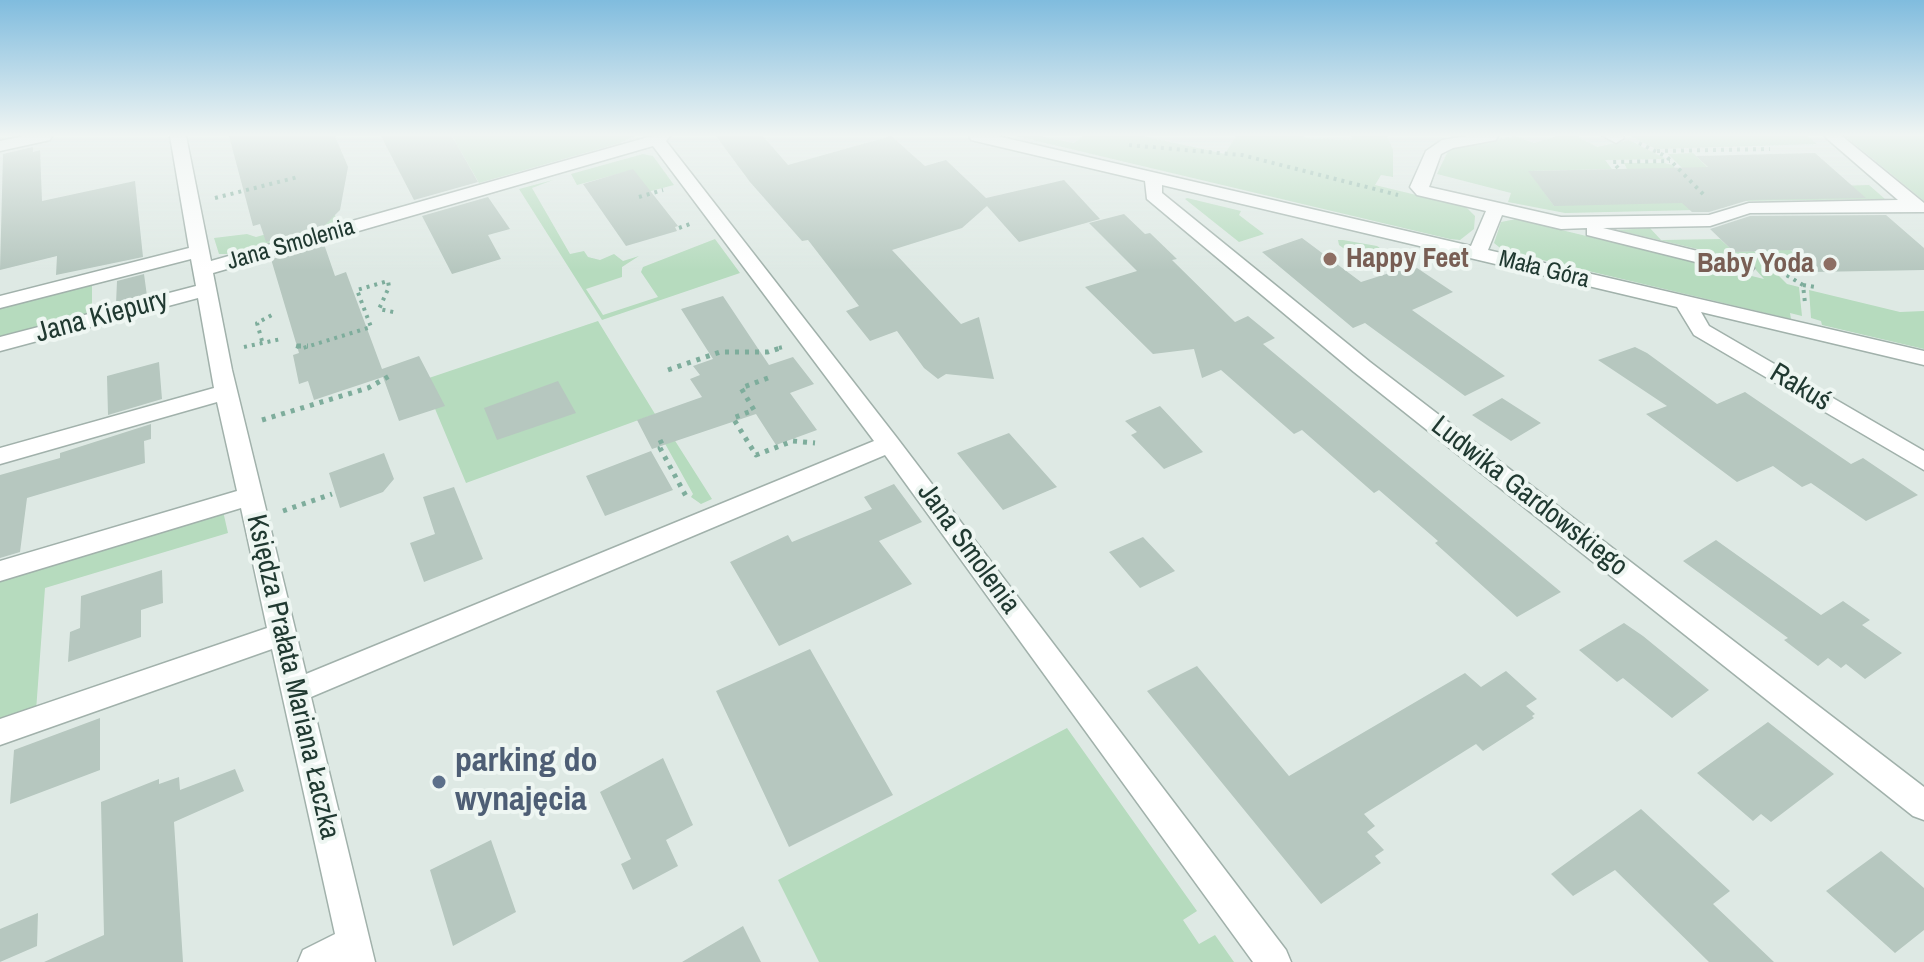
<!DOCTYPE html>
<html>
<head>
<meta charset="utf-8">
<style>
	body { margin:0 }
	canvas { display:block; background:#dee9e4 }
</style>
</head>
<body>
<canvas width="1924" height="962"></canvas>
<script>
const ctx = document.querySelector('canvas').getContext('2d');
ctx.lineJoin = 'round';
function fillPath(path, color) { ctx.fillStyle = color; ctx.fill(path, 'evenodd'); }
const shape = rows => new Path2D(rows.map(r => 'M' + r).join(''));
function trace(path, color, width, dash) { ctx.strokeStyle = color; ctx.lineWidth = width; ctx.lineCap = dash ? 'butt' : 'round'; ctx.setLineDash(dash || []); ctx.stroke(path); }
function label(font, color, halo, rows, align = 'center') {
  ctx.font = font + ' "Archivo Narrow",sans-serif'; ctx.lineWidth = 8; ctx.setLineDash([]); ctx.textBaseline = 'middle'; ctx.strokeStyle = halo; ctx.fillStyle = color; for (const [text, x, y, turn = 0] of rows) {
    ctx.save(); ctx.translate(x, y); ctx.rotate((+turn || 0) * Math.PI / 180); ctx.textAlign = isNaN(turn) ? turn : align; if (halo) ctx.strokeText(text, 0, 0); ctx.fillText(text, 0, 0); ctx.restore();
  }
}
fillPath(shape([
	[452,136,635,136,620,143,479,183],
	[1016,136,1038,136,1074,143,1083,136,1143,136,1225,154,1236,136,1303,136,1305,138,1352,140,1351,136,1387,136,1393,150,1393,177,1381,175,1375,185,1466,207,1475,216,1474,229,1460,240,1450,239],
	[1516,136,1534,143,1557,136,1577,136,1597,147,1629,140,1666,159,1605,160,1612,169,1529,171,1554,206,1627,169,1624,163,1664,163,1672,165,1710,205,1696,210,1565,213,1508,202,1511,193,1437,174,1447,153,1452,149],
	[1630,136,1807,136,1817,144,1656,149],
	[1845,136,1924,136,1924,201],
	[1693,153,1729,189,1869,185,1885,199,1741,201,1722,208,1668,154],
	[643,154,653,156,674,185,647,192,632,170,577,185,571,174],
	[553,180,532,188,570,254,584,251,588,257,600,260,614,254,623,261,639,256,622,267,622,277,586,289,603,315,658,297,641,272,643,267,715,239,740,273,602,320,519,189],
	[1187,198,1241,211,1239,215,1264,234,1239,242,1185,199],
	[335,215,338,224,230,254,219,254,214,238,247,234,256,237],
	[1516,219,1764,279,1748,261,1617,230,1650,228,1661,240,1720,239,1734,252,1754,251,1787,284,1799,287,1802,316,1790,313,1791,319,1504,251,1494,243,1501,222],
	[1774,233,1812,272,1784,272,1747,235],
	[1343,240,1377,246,1401,263,1377,272,1339,245,1338,240],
	[92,284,92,313,0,337,0,308],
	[1809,290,1900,312,1924,311,1924,349,1822,325,1821,321,1811,318],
	[598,321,655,414,466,483,423,380],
	[672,436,712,499,701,504,691,497,693,494,663,440],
	[223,511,228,533,45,588,36,711,0,723,0,578],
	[1067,728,1197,911,1183,920,1199,944,1215,935,1234,962,819,962,778,880]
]), '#b6dbbe');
fillPath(shape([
	[229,136,335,136,348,167,340,210,324,226,266,242,260,224,253,226],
	[381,136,452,136,478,182,414,200],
	[716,136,763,136,788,165,891,136,925,166,946,160,986,198,1064,180,1100,219,1019,242,987,206,962,228,892,250,961,324,979,317,994,379,946,374,938,379,924,368,897,331,870,341,846,311,859,306,808,240,802,241,750,182],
	[33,147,33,152,40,150,42,201,135,181,143,257,56,275,57,256,0,270,3,154],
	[1815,153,1866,198,1749,200,1709,212,1692,212,1682,203,1554,206,1528,171,1708,167,1696,156],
	[633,169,678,226,675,227,677,231,626,246,583,184],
	[488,197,510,229,488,235,501,259,452,274,422,216],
	[1124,214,1145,234,1150,233,1177,259,1172,260,1235,322,1248,316,1275,338,1263,344,1561,592,1517,617,1435,543,1438,541,1379,490,1374,493,1302,430,1294,434,1221,370,1202,378,1194,349,1153,354,1085,287,1137,271,1089,223],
	[1886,215,1924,248,1924,270,1812,272,1791,250,1734,252,1710,229,1750,216],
	[1302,238,1361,282,1399,270,1405,274,1417,268,1453,292,1412,310,1505,376,1465,396,1365,323,1353,328,1262,252],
	[324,244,335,276,346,272,382,369,419,356,445,406,399,421,383,377,314,400,308,381,299,384,293,355,299,353,271,259],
	[144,274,147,296,116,304,117,281],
	[723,296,769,365,793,357,814,384,790,393,817,430,776,445,756,414,652,449,637,420,702,397,690,379,700,375,693,366,713,359,681,309],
	[1635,347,1647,353,1717,404,1745,392,1851,464,1863,458,1918,495,1866,521,1811,483,1802,487,1773,466,1737,482,1646,414,1667,406,1598,360],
	[159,362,162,399,108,415,107,376],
	[558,381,576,413,497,440,484,408],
	[1502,398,1541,423,1511,441,1472,415],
	[1160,406,1203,452,1164,469,1131,435,1137,432,1125,421],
	[151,424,151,439,144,441,145,463,27,498,20,552,0,558,0,475,60,458,60,453],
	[1009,433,1057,487,1003,510,957,453],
	[651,451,673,490,605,516,586,476],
	[384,453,394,479,383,492,340,508,329,473],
	[894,484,922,522,879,541,912,584,779,646,730,562,788,535,792,542,872,509,864,497],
	[454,487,483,559,424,582,410,543,435,534,423,497],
	[1143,537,1175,571,1140,588,1109,552],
	[1716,540,1821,615,1843,601,1870,620,1862,625,1902,653,1865,679,1846,664,1841,668,1828,658,1818,666,1784,640,1788,638,1683,561],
	[162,570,163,603,141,610,141,637,68,662,70,632,80,628,81,596],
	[1624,623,1643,636,1709,690,1672,718,1623,678,1617,682,1579,650],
	[810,649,893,795,789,847,716,691],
	[1197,666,1289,776,1465,673,1481,687,1506,671,1537,699,1526,706,1535,714,1532,716,1534,718,1483,751,1476,744,1364,814,1375,826,1367,832,1384,850,1375,856,1381,863,1321,904,1147,691],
	[100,718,100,770,10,804,14,750],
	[1768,722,1834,774,1771,822,1761,814,1753,821,1697,773],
	[663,758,693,825,666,840,678,866,633,890,621,864,631,859,600,792],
	[235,769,244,791,174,822,183,962,44,962,104,935,101,802,159,779,159,784,179,777,180,790],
	[1641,809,1730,891,1713,904,1774,962,1709,962,1615,870,1573,896,1551,874],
	[491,840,516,912,453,946,430,870],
	[1881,851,1924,888,1924,930,1895,953,1826,891],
	[38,913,37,946,0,962,0,929],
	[743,926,761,962,682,962]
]), '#b6c7bf');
const minor = shape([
	[24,136,52,136,50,140,0,151,0,141,24,136],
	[170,136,186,136,211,261,652,136,670,136,666,141,897,438,1286,950,1291,962,1253,962,885,455,311,697,375,962,298,962,303,950,335,934,272,649,0,745,0,719,267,628,241,508,0,581,0,561,237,491,217,402,0,464,0,448,214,388,198,298,0,351,0,337,196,286,191,259,0,308,0,296,189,248,170,136],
	[653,146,874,441,306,674,232,370,213,273,653,146],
	[969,136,997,136,1471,246,1486,211,1417,195,1410,187,1426,151,1442,140,1466,136,1498,136,1496,140,1453,148,1441,154,1429,187,1561,217,1709,215,1749,203,1898,200,1824,136,1842,136,1924,203,1924,212,1750,213,1710,226,1603,228,1751,264,1754,268,1751,272,1744,274,1587,235,1587,228,1561,229,1502,215,1488,250,1924,351,1924,365,1701,312,1709,326,1924,451,1924,470,1694,335,1677,307,1162,185,1162,193,1370,362,1924,787,1924,820,1913,816,1354,372,1147,199,1145,181,971,140,969,136],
	[1603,136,1623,136,1624,138,1616,143,1603,136]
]);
trace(minor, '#a1b1ab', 3);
trace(shape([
	[1639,143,1667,157,1705,196],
	[1129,145,1242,155,1398,195],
	[1657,151,1770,149],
	[1618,168,1613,162,1670,161],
	[639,197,663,190],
	[215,198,298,177],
	[679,228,690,224],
	[1773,267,1803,285,1805,303],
	[1803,285,1815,287],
	[262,341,257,323,272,315],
	[296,346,303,348,371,327,357,290,388,281,389,287,379,309,398,313],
	[244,347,281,339],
	[779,348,783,347]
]), '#7ead9c', 4, [3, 5]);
trace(shape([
	[297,346,308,346],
	[668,370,720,352,768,352,783,347],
	[768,378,741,388,754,410,733,418,756,455,793,441,815,443],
	[262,420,368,388,393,374],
	[660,440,663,446,660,448,687,498],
	[283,511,332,494]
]), '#7ead9c', 5, [4, 6]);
fillPath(minor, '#fff');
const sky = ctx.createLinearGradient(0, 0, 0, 270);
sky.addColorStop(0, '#80bcde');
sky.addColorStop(0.5, '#f0f5f3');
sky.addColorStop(1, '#f0f5f300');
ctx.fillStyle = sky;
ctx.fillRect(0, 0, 1924, 270);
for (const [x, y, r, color] of [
	[1330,259,8,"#8d6e63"],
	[1830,264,8,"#8d6e63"],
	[439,782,8,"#5c6f8a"]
]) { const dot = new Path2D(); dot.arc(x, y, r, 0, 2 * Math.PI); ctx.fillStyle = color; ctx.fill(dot); trace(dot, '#eef6f2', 3); }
label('24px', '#203931', '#eef6f2', [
	["Jana Smolenia",291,245,-16],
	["Mała Góra",1544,270,14]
]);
label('bold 28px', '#785e54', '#eef6f2', [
	["Happy Feet",1346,259],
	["Baby Yoda",1814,264,"right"]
], 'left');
label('28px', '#203931', '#eef6f2', [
	["Jana Kiepury",102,317,-15],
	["Rakuś",1800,388,31],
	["Ludwika Gardowskiego",1529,497,38],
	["Jana Smolenia",968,549,54],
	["Księdza Prałata Mariana Łaczka",292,677,77]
]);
label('bold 34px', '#4e5e75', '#eef6f2', [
	["parking do",455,762],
	["wynajęcia",455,801]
], 'left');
</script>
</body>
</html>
